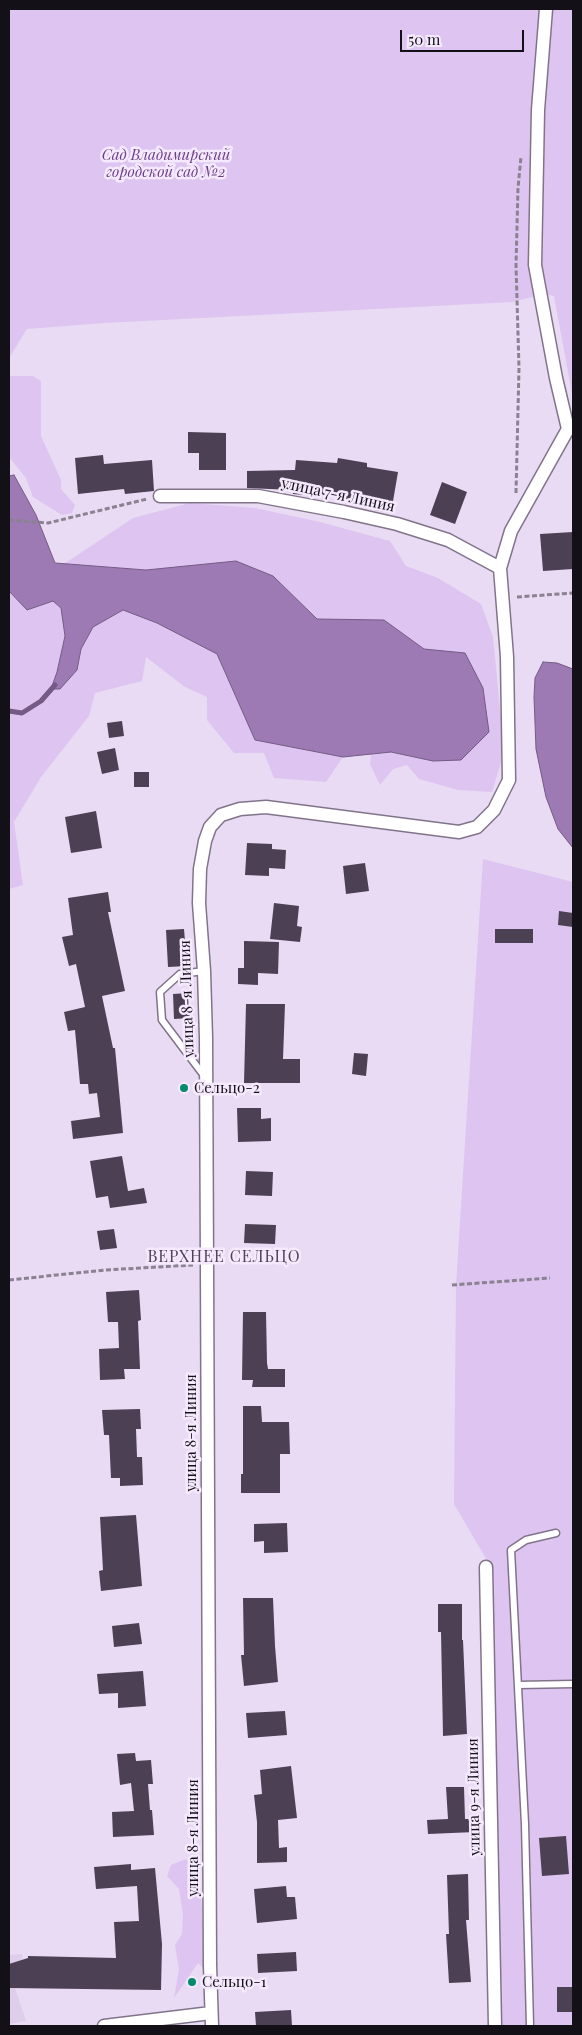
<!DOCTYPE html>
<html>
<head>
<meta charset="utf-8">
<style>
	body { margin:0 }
	#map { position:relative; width:582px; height:2035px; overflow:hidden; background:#e9dbf3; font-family:"Playfair Display",serif }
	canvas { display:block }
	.frame { position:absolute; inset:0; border:10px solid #141018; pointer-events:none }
	.scale { position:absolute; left:400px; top:30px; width:124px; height:22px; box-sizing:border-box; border:2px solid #141018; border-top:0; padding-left:6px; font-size:15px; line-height:18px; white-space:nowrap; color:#141018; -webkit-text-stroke:4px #f5e9fd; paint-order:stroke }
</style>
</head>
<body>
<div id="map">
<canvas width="582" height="2035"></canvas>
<div class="frame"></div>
<div class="scale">50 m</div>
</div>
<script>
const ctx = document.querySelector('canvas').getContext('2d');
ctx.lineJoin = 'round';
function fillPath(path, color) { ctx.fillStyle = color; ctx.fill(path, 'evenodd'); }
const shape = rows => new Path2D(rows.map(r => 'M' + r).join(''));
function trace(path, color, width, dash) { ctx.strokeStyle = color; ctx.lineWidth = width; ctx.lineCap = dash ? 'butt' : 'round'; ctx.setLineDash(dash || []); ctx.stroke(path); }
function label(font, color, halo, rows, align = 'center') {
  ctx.font = font + ' "Playfair Display",serif'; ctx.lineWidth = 5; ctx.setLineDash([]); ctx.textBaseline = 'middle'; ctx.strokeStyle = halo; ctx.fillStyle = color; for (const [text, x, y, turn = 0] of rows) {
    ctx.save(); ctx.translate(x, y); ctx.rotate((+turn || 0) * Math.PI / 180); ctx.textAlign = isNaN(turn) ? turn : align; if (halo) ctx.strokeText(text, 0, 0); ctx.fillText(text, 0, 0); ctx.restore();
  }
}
fillPath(shape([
	[22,1954,24,1968,9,1970,26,2021,9,2024,9,1955]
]), '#decdeb');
fillPath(shape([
	[9,9,573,9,573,399,554,296,544,294,512,302,104,323,27,329,9,358],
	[9,376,33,376,41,381,41,436,61,480,61,489,75,505,72,513,62,515,33,497,26,478,9,457],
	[190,503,255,508,320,522,390,541,406,566,438,578,481,604,493,637,501,720,501,762,492,792,458,790,419,779,407,765,393,769,380,785,370,764,371,754,391,752,433,761,465,653,424,649,384,620,317,619,273,576,236,561,146,570,64,564,133,518],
	[9,591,27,610,53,601,61,608,65,636,57,672,51,688,77,670,81,649,93,626,123,610,157,623,217,654,255,740,343,757,326,782,274,778,264,753,234,753,207,720,207,697,185,687,146,657,142,681,95,693,89,716,41,777,14,822,23,885,9,889],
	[483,859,573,882,573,2026,500,2026,491,1567,454,1504,456,1285],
	[192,1859,199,1867,206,1971,198,1963,174,1998,179,1969,175,1945,182,1934,183,1915,179,1889,167,1876,171,1865,183,1860]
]), '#dec4f0');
const water = shape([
	[14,475,36,515,55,563,146,570,236,561,273,576,317,619,384,620,424,649,465,653,483,688,489,732,461,760,433,761,391,752,343,757,255,740,217,654,157,623,123,610,93,627,81,649,77,670,60,689,51,689,57,672,65,636,61,608,53,601,27,610,9,591,9,476,14,475],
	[543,662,557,663,573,669,573,848,558,829,546,797,536,749,534,697,535,678,543,662]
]);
fillPath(water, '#9d7ab4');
trace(water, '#745a85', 1);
trace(shape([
	[9,711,22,713,41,701,55,685]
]), '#745a85', 5);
fillPath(shape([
	[188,432,226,433,226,470,199,470,199,453,188,453],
	[103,455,104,464,152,460,154,491,125,494,124,489,78,494,75,458],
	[338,458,367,463,367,467,398,472,391,513,375,510,376,505,319,494,319,496,293,494,293,490,247,488,247,471,295,470,296,460,337,463],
	[442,482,467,492,455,524,430,515],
	[573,532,573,569,543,571,540,534],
	[122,721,124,736,109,738,107,723],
	[115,748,119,770,102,774,97,752],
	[134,772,149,772,149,787,134,787],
	[96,811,102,848,71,853,65,817],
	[247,843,272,844,272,849,286,850,285,869,269,868,269,876,245,875],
	[365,863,369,891,346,894,343,866],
	[108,892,111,912,108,912,125,991,102,996,113,1048,115,1048,123,1133,73,1139,71,1121,100,1117,97,1093,89,1094,88,1084,80,1084,75,1030,68,1031,64,1012,85,1007,76,964,69,966,62,937,73,935,68,898],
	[274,903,299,906,297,926,302,927,300,942,270,939],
	[559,911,573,913,573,927,558,925],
	[184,929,187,966,168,967,166,930],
	[495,929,533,929,533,943,495,943],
	[244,941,279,942,278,974,258,973,258,985,238,984,238,968,244,968],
	[189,993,190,1018,174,1019,173,994],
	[246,1004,285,1004,283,1059,300,1059,300,1083,244,1083],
	[354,1053,368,1054,366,1076,352,1074],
	[237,1108,261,1108,261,1119,271,1118,271,1141,238,1142],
	[122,1156,128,1191,144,1188,147,1203,110,1208,108,1196,96,1198,90,1161],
	[246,1171,273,1172,272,1196,245,1195],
	[245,1224,276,1225,275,1244,244,1243],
	[114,1229,117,1248,100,1250,97,1231],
	[139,1290,141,1320,138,1321,140,1369,124,1369,125,1379,100,1380,99,1349,119,1348,118,1322,108,1322,106,1292],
	[243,1312,266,1312,267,1363,268,1369,285,1369,285,1387,252,1387,253,1380,242,1380],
	[243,1406,261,1406,262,1422,289,1422,290,1454,280,1454,280,1493,241,1493,241,1474,243,1474],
	[140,1409,141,1429,136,1429,137,1457,142,1457,143,1485,120,1486,120,1478,111,1478,109,1435,104,1435,102,1410],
	[136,1515,142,1586,101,1591,99,1571,103,1570,100,1517],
	[287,1523,288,1552,264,1553,264,1541,254,1542,254,1524],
	[243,1598,273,1598,275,1646,278,1682,244,1686,241,1655,244,1655],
	[438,1604,462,1604,462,1640,463,1640,467,1734,443,1736,441,1632,438,1632],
	[139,1623,142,1644,114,1647,112,1626],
	[143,1671,146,1706,118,1708,118,1693,99,1694,97,1674],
	[285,1711,287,1735,248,1738,246,1713],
	[135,1753,136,1761,151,1760,153,1784,148,1784,150,1810,152,1810,154,1835,113,1837,112,1812,134,1811,131,1783,120,1785,117,1754],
	[291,1766,297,1818,278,1820,279,1848,287,1847,287,1862,257,1863,257,1822,254,1795,262,1794,260,1770],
	[446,1787,464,1787,465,1819,475,1819,475,1832,428,1834,427,1820,448,1819],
	[566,1836,569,1874,542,1876,539,1838],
	[131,1864,131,1870,155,1868,162,1944,161,1990,9,1988,9,1964,28,1958,28,1956,116,1958,114,1922,139,1921,137,1886,96,1889,94,1867],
	[468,1874,469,1920,466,1920,471,1982,449,1983,446,1934,449,1934,447,1875],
	[286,1886,287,1897,295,1897,297,1919,257,1923,254,1889],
	[296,1952,297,1971,258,1973,257,1954],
	[557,1987,573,1987,573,2012,557,2012],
	[291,2010,292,2026,256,2026,255,2012]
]), '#4c4054');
const lane = shape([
	[204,971,180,974,160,992,162,1020,205,1077],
	[518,1685,573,1684],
	[530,2026,525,1824,511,1550,526,1540,556,1533]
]);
const street = shape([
	[160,496,258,496,344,512,397,524,448,540,500,568],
	[486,1567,495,2026],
	[104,2026,211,2013],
	[212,2026,210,1965,206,1038,204,971,199,903,200,869,205,841,210,827,221,815,240,809,266,807,459,832,477,827,494,810,509,780,507,657,500,568,511,531,568,429,556,378,535,265,538,110,546,9]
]);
trace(lane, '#81748a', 9);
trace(street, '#81748a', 15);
trace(shape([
	[516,493,519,368,516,265,518,188,521,157],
	[9,520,48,523,147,499],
	[517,597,573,593],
	[9,1280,105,1270,193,1265],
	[452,1285,550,1278]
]), '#8a8191', 3, [5, 2.5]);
trace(lane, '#fff', 6);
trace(street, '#fff', 12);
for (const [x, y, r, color] of [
	[184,1088,5,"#07896d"],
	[192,1982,5,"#07896d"]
]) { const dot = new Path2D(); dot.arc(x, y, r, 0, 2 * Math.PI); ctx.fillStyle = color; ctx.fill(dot); trace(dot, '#f5e9fd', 2); }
label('italic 15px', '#6d3f89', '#f5e9fd', [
	["Сад Владимирский",166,155],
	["городской сад №2",166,172]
]);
label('15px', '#141018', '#f5e9fd', [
	["улица 7-я Линия",338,495,12],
	["улица 8-я Линия",187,999,-92],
	["улица 8-я Линия",191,1433,-90],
	["улица 9-я Линия",474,1797,-91],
	["улица 8-я Линия",193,1838,-90]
]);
label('15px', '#141018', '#f5e9fd', [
	["Сельцо-2",194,1088],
	["Сельцо-1",202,1982]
], 'left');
ctx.letterSpacing = '1px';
label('16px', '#4e4256', '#f5e9fd', [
	["ВЕРХНЕЕ СЕЛЬЦО",224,1257]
]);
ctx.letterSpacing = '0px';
</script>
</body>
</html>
